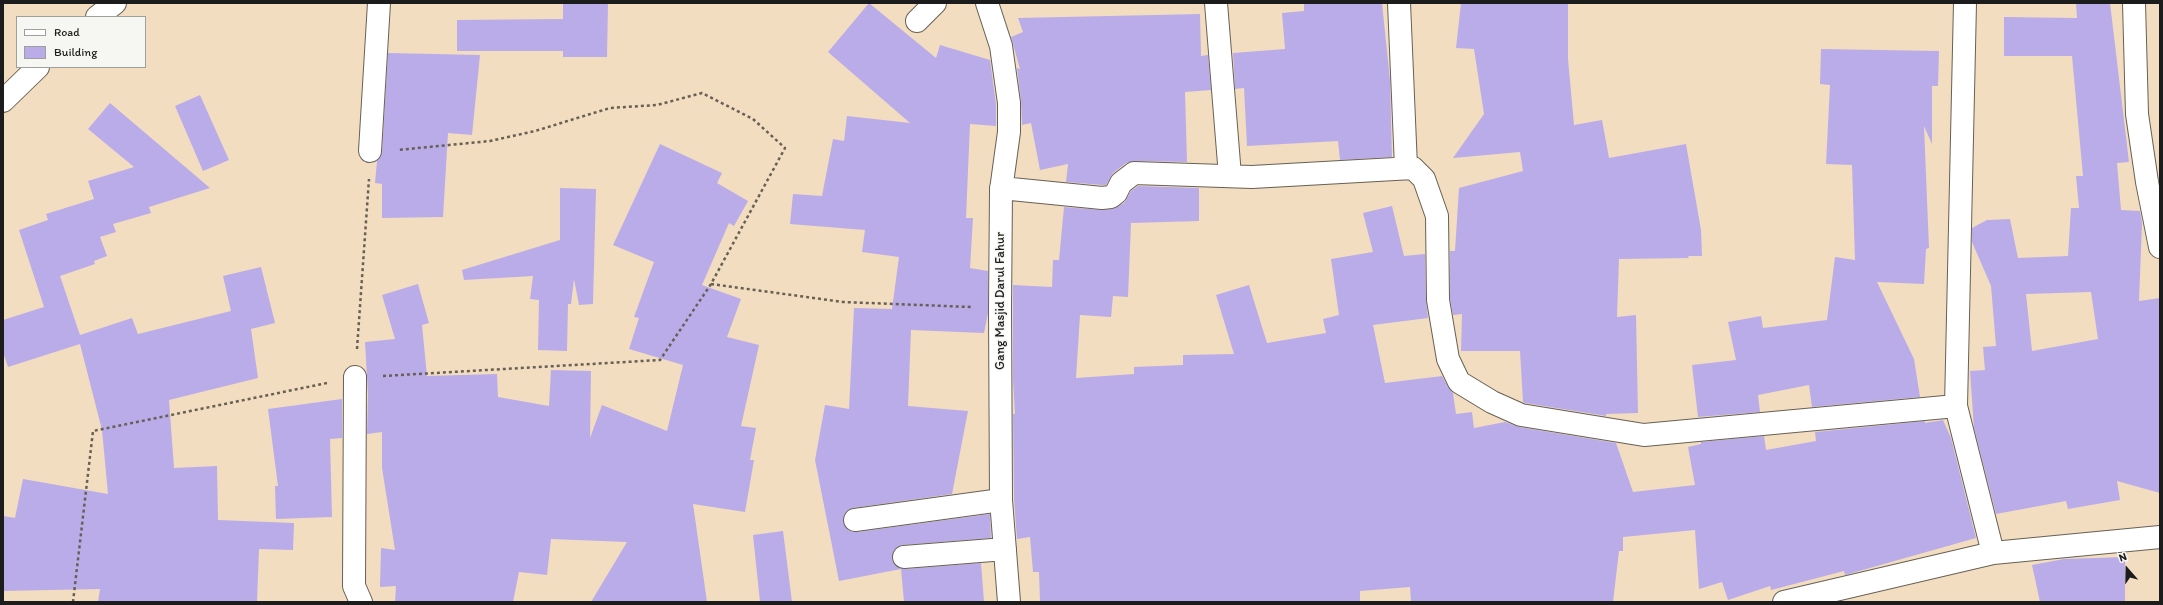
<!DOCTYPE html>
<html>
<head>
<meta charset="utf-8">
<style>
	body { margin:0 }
	#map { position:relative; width:2163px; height:605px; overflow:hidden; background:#f2ddc0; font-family:Itim,sans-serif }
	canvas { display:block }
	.frame { position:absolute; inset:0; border:4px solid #1c1c1c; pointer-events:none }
	.legend { position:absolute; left:16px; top:16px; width:130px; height:52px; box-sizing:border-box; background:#f6f6f2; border:1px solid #9f9f9c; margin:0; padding:5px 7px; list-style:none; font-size:12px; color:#1c1c1c }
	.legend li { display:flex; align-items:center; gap:8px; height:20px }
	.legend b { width:20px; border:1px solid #9f9f9c }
	.north { position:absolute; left:2107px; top:549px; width:40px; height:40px; -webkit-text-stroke:3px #f6f6f2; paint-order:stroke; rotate:340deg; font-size:11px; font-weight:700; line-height:16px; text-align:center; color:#1c1c1c }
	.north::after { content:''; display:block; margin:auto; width:14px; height:18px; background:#1c1c1c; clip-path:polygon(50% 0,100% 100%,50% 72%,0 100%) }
</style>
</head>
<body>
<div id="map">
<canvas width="2163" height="605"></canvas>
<div class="frame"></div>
<ul class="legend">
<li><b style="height:5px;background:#fff"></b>Road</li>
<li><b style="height:11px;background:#baace9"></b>Building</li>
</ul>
<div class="north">N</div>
</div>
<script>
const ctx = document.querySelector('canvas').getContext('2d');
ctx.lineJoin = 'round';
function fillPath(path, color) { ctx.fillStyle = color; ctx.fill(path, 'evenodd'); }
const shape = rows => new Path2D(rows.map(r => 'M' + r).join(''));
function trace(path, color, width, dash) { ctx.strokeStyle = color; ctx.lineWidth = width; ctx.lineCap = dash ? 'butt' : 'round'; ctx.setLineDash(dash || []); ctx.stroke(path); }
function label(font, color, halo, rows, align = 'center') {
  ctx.font = font + ' Itim,sans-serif'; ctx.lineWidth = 3; ctx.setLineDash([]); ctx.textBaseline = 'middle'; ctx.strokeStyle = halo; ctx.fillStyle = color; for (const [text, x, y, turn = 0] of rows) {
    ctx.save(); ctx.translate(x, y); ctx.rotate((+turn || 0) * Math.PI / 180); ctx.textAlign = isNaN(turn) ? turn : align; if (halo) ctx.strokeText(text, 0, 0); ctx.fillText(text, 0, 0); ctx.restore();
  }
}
fillPath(shape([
	[563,3,608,3,607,57,563,57,563,51,457,51,457,20,563,19],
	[869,3,936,58,940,45,990,60,996,104,996,126,970,124,966,218,973,218,970,268,988,271,988,313,984,333,911,330,908,406,968,411,952,494,853,508,848,510,844,515,843,522,850,531,857,532,990,514,991,538,903,545,897,547,892,558,894,564,905,569,981,563,984,602,904,602,901,569,839,581,815,460,825,405,849,409,854,308,892,309,899,257,862,252,865,230,790,224,793,194,822,196,833,139,844,141,847,116,910,123,828,52],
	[1304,3,1382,3,1390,80,1392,157,1340,160,1338,141,1247,146,1244,88,1235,89,1233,53,1285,49,1282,13,1304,11],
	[1461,3,1568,3,1568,59,1574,125,1602,120,1609,158,1686,144,1701,230,1702,256,1688,256,1689,258,1619,259,1617,317,1636,315,1638,413,1606,414,1606,416,1525,403,1523,402,1520,351,1461,351,1462,314,1453,315,1450,299,1450,251,1455,251,1459,188,1523,171,1520,152,1453,158,1484,114,1474,49,1456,48],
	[2076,3,2110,3,2129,162,2117,163,2121,210,2140,211,2142,223,2139,301,2160,298,2160,493,2117,481,2120,500,2068,509,2066,501,1996,514,1974,428,1970,371,1985,370,1983,347,1996,346,1991,286,1972,242,1972,228,1987,220,2010,219,2018,258,2068,256,2071,208,2079,208,2076,176,2083,176,2072,56,2004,56,2004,17,2077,18],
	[2091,292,2098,339,2032,351,2026,294],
	[1200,14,1201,56,1208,55,1211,90,1185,92,1187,162,1134,161,1126,163,1113,173,1106,185,1102,185,1066,182,1068,164,1040,170,1031,123,1022,125,1021,101,1017,68,1020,69,1011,37,1023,32,1018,18],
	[1821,49,1939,51,1938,86,1932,86,1932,144,1924,126,1929,248,1926,249,1924,284,1877,282,1914,359,1920,397,1812,407,1809,385,1758,395,1760,412,1698,417,1692,365,1736,360,1728,322,1761,316,1763,328,1827,320,1835,257,1855,260,1852,165,1826,164,1830,85,1820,84],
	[388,53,480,55,472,135,448,133,443,217,382,218,382,184,375,183,377,161,382,152],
	[200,95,229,160,203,171,175,106],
	[110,103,210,188,149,207,151,213,113,224,116,232,100,237,107,256,94,261,95,264,60,276,80,335,132,318,138,334,231,311,223,276,261,267,275,323,251,329,258,378,169,400,174,468,217,466,218,520,294,523,293,550,259,549,257,602,98,602,100,589,3,591,3,516,15,518,23,479,108,494,102,430,80,344,8,367,3,352,3,320,44,307,19,230,48,220,46,214,94,199,88,181,134,167,88,129],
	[660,144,722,173,717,183,748,201,734,226,729,223,702,285,741,299,727,337,759,345,741,426,756,428,750,460,754,460,745,512,693,504,707,602,591,602,627,542,551,539,547,575,519,572,513,602,395,602,396,586,380,587,381,548,395,550,382,468,382,432,367,434,368,395,365,342,395,339,382,295,418,284,429,323,422,325,427,376,497,374,498,397,549,406,551,370,591,371,590,438,602,405,667,431,683,365,629,349,639,318,634,317,654,262,613,245],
	[1138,186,1199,188,1199,221,1131,223,1128,297,1113,296,1111,317,1080,315,1076,378,1134,374,1134,367,1183,365,1183,355,1234,354,1216,295,1249,285,1267,343,1326,333,1323,319,1339,315,1331,259,1373,252,1363,213,1392,206,1404,256,1425,254,1426,300,1428,318,1373,325,1385,383,1442,376,1448,387,1453,393,1456,414,1472,412,1474,428,1505,422,1519,427,1616,443,1633,492,1695,485,1688,447,1701,444,1701,442,1764,436,1766,450,1816,441,1815,432,1925,421,1925,423,1943,420,1951,438,1976,538,1845,575,1844,571,1771,590,1770,586,1728,600,1722,582,1699,589,1695,530,1623,537,1623,551,1619,551,1613,602,1411,602,1410,587,1360,591,1360,602,1040,602,1039,572,1033,572,1030,537,1017,539,1014,499,1013,414,1015,414,1013,380,1013,285,1052,287,1053,260,1059,260,1064,207,1101,210,1113,209,1124,203,1131,191],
	[560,188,596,189,593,304,579,305,574,279,571,304,568,304,567,351,538,350,539,300,530,299,533,276,464,280,462,270,560,240],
	[342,399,342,438,330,439,332,517,276,519,275,486,278,486,268,409],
	[783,531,792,602,760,602,753,535],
	[2125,557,2125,602,2040,602,2032,565,2064,559]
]), '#baace9');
const minor = shape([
	[987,3,1001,46,1009,103,1009,132,1001,190,1000,309,1001,500,1009,602],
	[1216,3,1230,176],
	[1399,3,1406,167],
	[1965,3,1956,406,1993,553],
	[2134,3,2137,114,2147,182,2160,247],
	[97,17,115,3],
	[917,21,935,3],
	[3,101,38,67],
	[370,151,379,3],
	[1001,188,1102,198,1111,197,1116,193,1121,183,1134,173,1252,177,1413,168,1424,179,1437,216,1438,300,1448,359,1459,382,1492,402,1521,415,1644,435,1956,406],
	[355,377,354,586,361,602],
	[855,520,1001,500],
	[904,557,1005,549],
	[1784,602,1993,553,2160,537]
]);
trace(minor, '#676055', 24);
trace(shape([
	[711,284,843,302,971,307],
	[357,349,369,179],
	[383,376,660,360,711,284,785,148,753,119,702,93,657,105,610,108,535,131,490,141,398,150],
	[73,602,93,431,327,383]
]), '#676055', 2.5, [3, 3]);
trace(minor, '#fff', 22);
label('13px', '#1c1c1c', '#f6f6f2', [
	["Gang Masjid Darul Fahur",1001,301,-90]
]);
</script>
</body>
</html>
